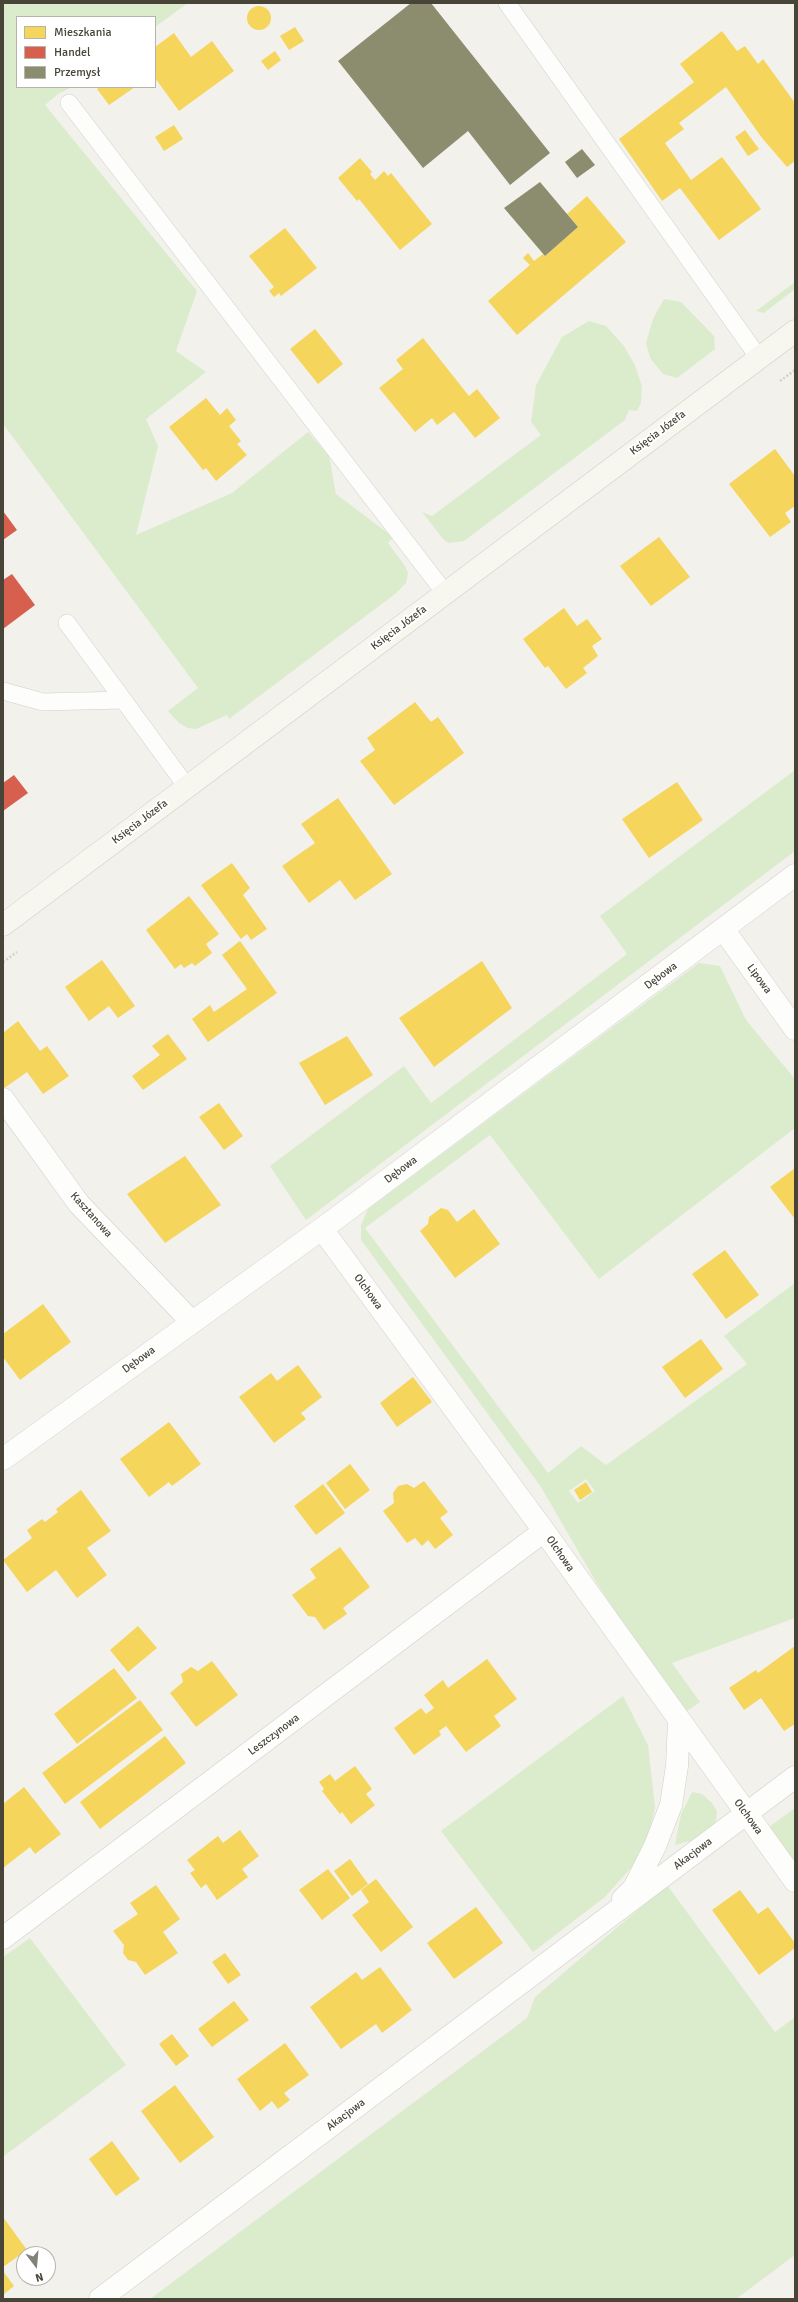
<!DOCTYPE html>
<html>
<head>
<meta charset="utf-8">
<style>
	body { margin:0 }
	#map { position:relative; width:798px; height:2302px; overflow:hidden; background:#f2f1ec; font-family:Signika,sans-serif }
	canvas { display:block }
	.frame { position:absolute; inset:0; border:4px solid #484438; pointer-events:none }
	.legend { position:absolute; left:16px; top:16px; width:140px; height:72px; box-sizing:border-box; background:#fff; border:1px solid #b6b4af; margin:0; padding:5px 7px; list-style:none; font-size:12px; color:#484438 }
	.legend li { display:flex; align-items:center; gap:8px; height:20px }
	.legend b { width:20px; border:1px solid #b6b4af }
	.north { position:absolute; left:16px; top:2246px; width:40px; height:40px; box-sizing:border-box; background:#fff; border:1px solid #b6b4af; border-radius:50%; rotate:164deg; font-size:11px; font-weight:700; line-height:16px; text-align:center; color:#484438 }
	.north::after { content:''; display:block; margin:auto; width:14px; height:18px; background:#848177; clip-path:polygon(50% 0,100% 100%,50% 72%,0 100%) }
</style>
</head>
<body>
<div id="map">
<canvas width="798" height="2302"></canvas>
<div class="frame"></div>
<ul class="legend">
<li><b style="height:11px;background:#f6d55c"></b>Mieszkania</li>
<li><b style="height:11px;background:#d6604d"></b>Handel</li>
<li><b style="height:11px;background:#8c8c6e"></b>Przemysł</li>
</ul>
<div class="north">N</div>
</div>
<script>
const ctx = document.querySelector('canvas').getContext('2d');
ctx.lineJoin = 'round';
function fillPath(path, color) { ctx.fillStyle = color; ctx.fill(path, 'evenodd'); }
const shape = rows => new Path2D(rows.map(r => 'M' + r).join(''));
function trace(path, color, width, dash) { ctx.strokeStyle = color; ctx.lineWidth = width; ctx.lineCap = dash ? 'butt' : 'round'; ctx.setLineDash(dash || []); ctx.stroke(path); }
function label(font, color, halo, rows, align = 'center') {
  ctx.font = font + ' Signika,sans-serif'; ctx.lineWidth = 4; ctx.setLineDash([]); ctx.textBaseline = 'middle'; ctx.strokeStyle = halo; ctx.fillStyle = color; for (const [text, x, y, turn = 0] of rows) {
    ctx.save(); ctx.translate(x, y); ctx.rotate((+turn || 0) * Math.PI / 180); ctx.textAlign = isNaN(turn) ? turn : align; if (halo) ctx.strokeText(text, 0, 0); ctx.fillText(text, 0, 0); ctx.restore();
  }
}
fillPath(shape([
	[3,3,188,3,155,27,155,17,17,17,17,87,72,87,58,94,45,105,197,291,176,351,206,372,146,419,158,446,136,535,232,493,308,432,329,456,336,494,393,537,388,543,405,566,408,573,406,583,395,594,229,719,227,715,196,729,188,728,179,723,168,711,198,688,3,424],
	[795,282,795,289,764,313,756,311],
	[664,299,681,302,714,336,715,349,677,378,663,374,650,358,646,343,653,319],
	[589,321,606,326,624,346,635,365,642,386,641,403,637,411,629,410,625,420,464,541,449,543,444,540,422,512,432,516,541,435,531,422,536,385,562,337],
	[795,770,795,851,306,1220,270,1166,404,1066,431,1103,627,954,600,916],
	[699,963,720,966,746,1020,795,1079,795,1128,599,1279,490,1135,365,1228,548,1473,581,1446,606,1465,747,1364,724,1336,795,1283,795,1618,672,1663,700,1702,683,1714,596,1582,541,1487,361,1240,361,1225,368,1209],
	[586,1479,595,1491,578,1503,569,1491],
	[623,1696,648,1745,655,1807,649,1837,637,1861,605,1897,533,1952,441,1831],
	[692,1792,702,1794,712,1803,717,1811,716,1820,709,1832,690,1841,675,1845,681,1814],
	[795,1808,795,1870,762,1832],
	[667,1885,775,2032,795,2017,795,2255,736,2299,150,2299,527,2018,535,1997],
	[30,1938,126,2065,4,2156,3,1957]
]), '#dbeccd');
fillPath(shape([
	'247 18a12 12 0 1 1 24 0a12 12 0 1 1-24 0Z',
	[295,27,304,41,289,50,280,36],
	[722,31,737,51,745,46,758,64,763,59,795,103,795,161,787,167,762,138,726,87,679,123,684,129,665,143,691,180,722,157,761,209,719,240,680,188,662,201,619,139,694,82,680,64],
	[174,33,191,57,212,41,234,71,179,111,155,78,155,47],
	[275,51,281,60,268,70,261,61],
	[100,87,135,87,109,105,97,89],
	[174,125,183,139,164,151,155,137],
	[745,130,759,149,748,156,735,137],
	[360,158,372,172,370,174,375,180,384,171,388,176,391,173,432,224,400,250,359,199,357,201,338,178],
	[587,196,626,242,517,335,488,301,530,265,523,258,528,253,534,261,543,254,545,256,578,227,567,214],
	[285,228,317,268,281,296,279,293,274,297,269,291,274,287,249,256],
	[315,329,343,364,318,384,290,349],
	[423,338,469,396,477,389,500,418,475,438,454,412,437,425,432,418,415,432,379,388,403,369,396,360],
	[206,398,220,415,227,408,236,420,229,426,241,441,237,444,247,455,216,481,206,468,203,470,169,427],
	[775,449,795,476,795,506,785,513,791,522,770,537,729,484],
	[659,537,690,577,651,606,620,566],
	[564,608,577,626,587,619,602,639,592,646,598,656,583,668,587,673,566,689,548,666,545,668,523,639],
	[415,702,431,722,438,717,464,753,394,805,360,761,375,750,367,738],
	[677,782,703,820,649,858,622,819],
	[338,798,392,874,355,900,340,880,309,903,282,866,315,843,301,824],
	[232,863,250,888,243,895,267,929,251,940,247,934,241,939,201,885],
	[189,896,219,934,206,944,212,953,195,966,192,963,184,968,181,964,175,969,146,930],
	[240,941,277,993,208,1042,192,1019,210,1005,214,1012,247,989,222,955],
	[102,960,135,1006,118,1018,109,1006,89,1021,65,987],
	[482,961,512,1008,434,1067,399,1018],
	[18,1021,40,1051,47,1046,69,1076,43,1094,27,1072,3,1089,3,1033],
	[168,1034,187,1059,143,1090,132,1076,160,1055,152,1046],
	[347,1036,373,1075,325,1105,299,1063],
	[219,1103,243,1136,224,1150,199,1117],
	[185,1156,221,1205,165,1243,127,1194],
	[795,1168,795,1219,770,1187],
	[441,1208,448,1210,457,1222,474,1209,500,1244,455,1278,420,1231,428,1224,429,1217],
	[725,1250,759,1295,726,1319,692,1274],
	[43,1304,71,1342,20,1380,3,1357,3,1334],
	[701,1339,723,1369,685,1398,662,1367],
	[298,1365,322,1397,301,1413,306,1419,274,1443,239,1397,271,1373,277,1381],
	[413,1377,432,1402,397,1427,380,1403],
	[169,1422,201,1464,172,1486,169,1482,149,1497,120,1459],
	[350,1464,370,1490,345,1509,326,1483],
	[424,1481,448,1512,440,1518,453,1535,435,1549,428,1540,422,1546,415,1538,407,1543,383,1511,394,1503,393,1493,398,1486,407,1484,414,1488],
	[586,1482,592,1492,580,1500,574,1490],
	[323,1484,345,1513,316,1535,294,1506],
	[81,1490,111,1531,87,1548,107,1575,77,1598,56,1570,27,1592,3,1560,32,1538,27,1530,42,1519,45,1522,58,1512,56,1509],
	[340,1547,370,1587,343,1608,347,1614,324,1630,315,1617,308,1616,292,1595,316,1578,310,1569],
	[138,1626,157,1648,128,1672,110,1650],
	[795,1646,795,1724,784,1731,761,1698,744,1710,729,1688,756,1670,758,1673],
	[487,1659,517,1699,494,1716,501,1726,466,1752,446,1726,439,1731,441,1735,414,1755,394,1728,421,1708,426,1714,434,1708,424,1695,443,1680,448,1688],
	[212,1661,238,1695,196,1727,170,1693,183,1682,181,1674,191,1667,198,1671],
	[114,1668,137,1698,77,1744,54,1714],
	[140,1700,163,1730,65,1804,42,1773],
	[165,1736,186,1763,100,1829,80,1802],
	[355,1766,372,1789,366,1794,375,1805,351,1824,342,1812,340,1814,322,1791,324,1789,319,1782,330,1774,335,1781],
	[24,1787,61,1834,35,1854,30,1847,3,1868,3,1804],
	[240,1830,259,1856,242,1869,248,1877,217,1900,206,1884,201,1888,190,1873,195,1870,187,1860,218,1836,223,1843],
	[350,1859,368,1884,352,1896,334,1871],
	[328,1869,350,1898,322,1920,299,1890],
	[376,1879,413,1927,381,1952,352,1915,369,1902,361,1890],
	[156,1885,180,1919,163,1932,178,1953,145,1975,136,1962,128,1960,123,1953,124,1945,113,1931,138,1914,130,1903],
	[740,1890,758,1914,768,1907,795,1943,795,1948,759,1975,712,1910],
	[476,1907,503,1943,454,1979,427,1943],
	[225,1953,241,1975,228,1984,212,1962],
	[380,1967,412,2010,382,2033,376,2024,341,2049,310,2007,356,1972,362,1980],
	[234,2001,249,2020,212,2047,198,2029],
	[172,2034,189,2056,176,2066,159,2044],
	[285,2043,309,2075,284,2093,290,2100,278,2109,272,2101,260,2111,237,2079],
	[175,2085,214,2137,180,2163,141,2111],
	[112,2141,140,2179,116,2196,89,2159],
	[3,2217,27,2250,3,2267],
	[3,2271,14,2286,3,2295]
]), '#f6d55c');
fillPath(shape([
	[3,511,17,530,3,540],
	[12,574,35,605,3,629,3,580],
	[14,775,28,793,3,811,3,783]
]), '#d6604d');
fillPath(shape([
	[411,3,431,3,550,153,510,185,468,131,423,168,338,61],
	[582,149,595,165,577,178,565,162],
	[540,182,578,227,545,256,504,208]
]), '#8c8c6e');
const lane = shape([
	[507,3,759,358],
	[69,103,445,593],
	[67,623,187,787],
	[3,691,43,702,123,700]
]);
const street = shape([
	[723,929,795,1029],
	[3,1099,79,1204,191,1321],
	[322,1229,544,1531,795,1881],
	[3,1459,334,1220,795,875],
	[623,1899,634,1888,655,1846,671,1805,677,1766,679,1721],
	[3,1938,544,1531],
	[100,2299,795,1777]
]);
const secondary = shape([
	[3,925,795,331]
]);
trace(lane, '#d0cfca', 18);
trace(street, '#d0cfca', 23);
trace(secondary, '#d0cfc3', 23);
trace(shape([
	[780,381,795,370],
	[3,962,17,952]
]), '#d2d1cb', 2.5, [2, 2]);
trace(lane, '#fdfdfc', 17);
trace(street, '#fdfdfc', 22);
trace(secondary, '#f7f6ef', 22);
label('11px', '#484438', '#fff', [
	["Księcia Józefa",658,433,-37],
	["Księcia Józefa",399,628,-37],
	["Księcia Józefa",140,822,-37],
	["Dębowa",661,976,-37],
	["Lipowa",759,979,54],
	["Dębowa",401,1170,-37],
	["Kasztanowa",91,1215,48],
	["Olchowa",368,1292,54],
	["Dębowa",139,1360,-36],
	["Olchowa",560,1554,55],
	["Leszczynowa",274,1735,-37],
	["Olchowa",748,1817,54],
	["Akacjowa",693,1854,-37],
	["Akacjowa",346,2115,-37]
]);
</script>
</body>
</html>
